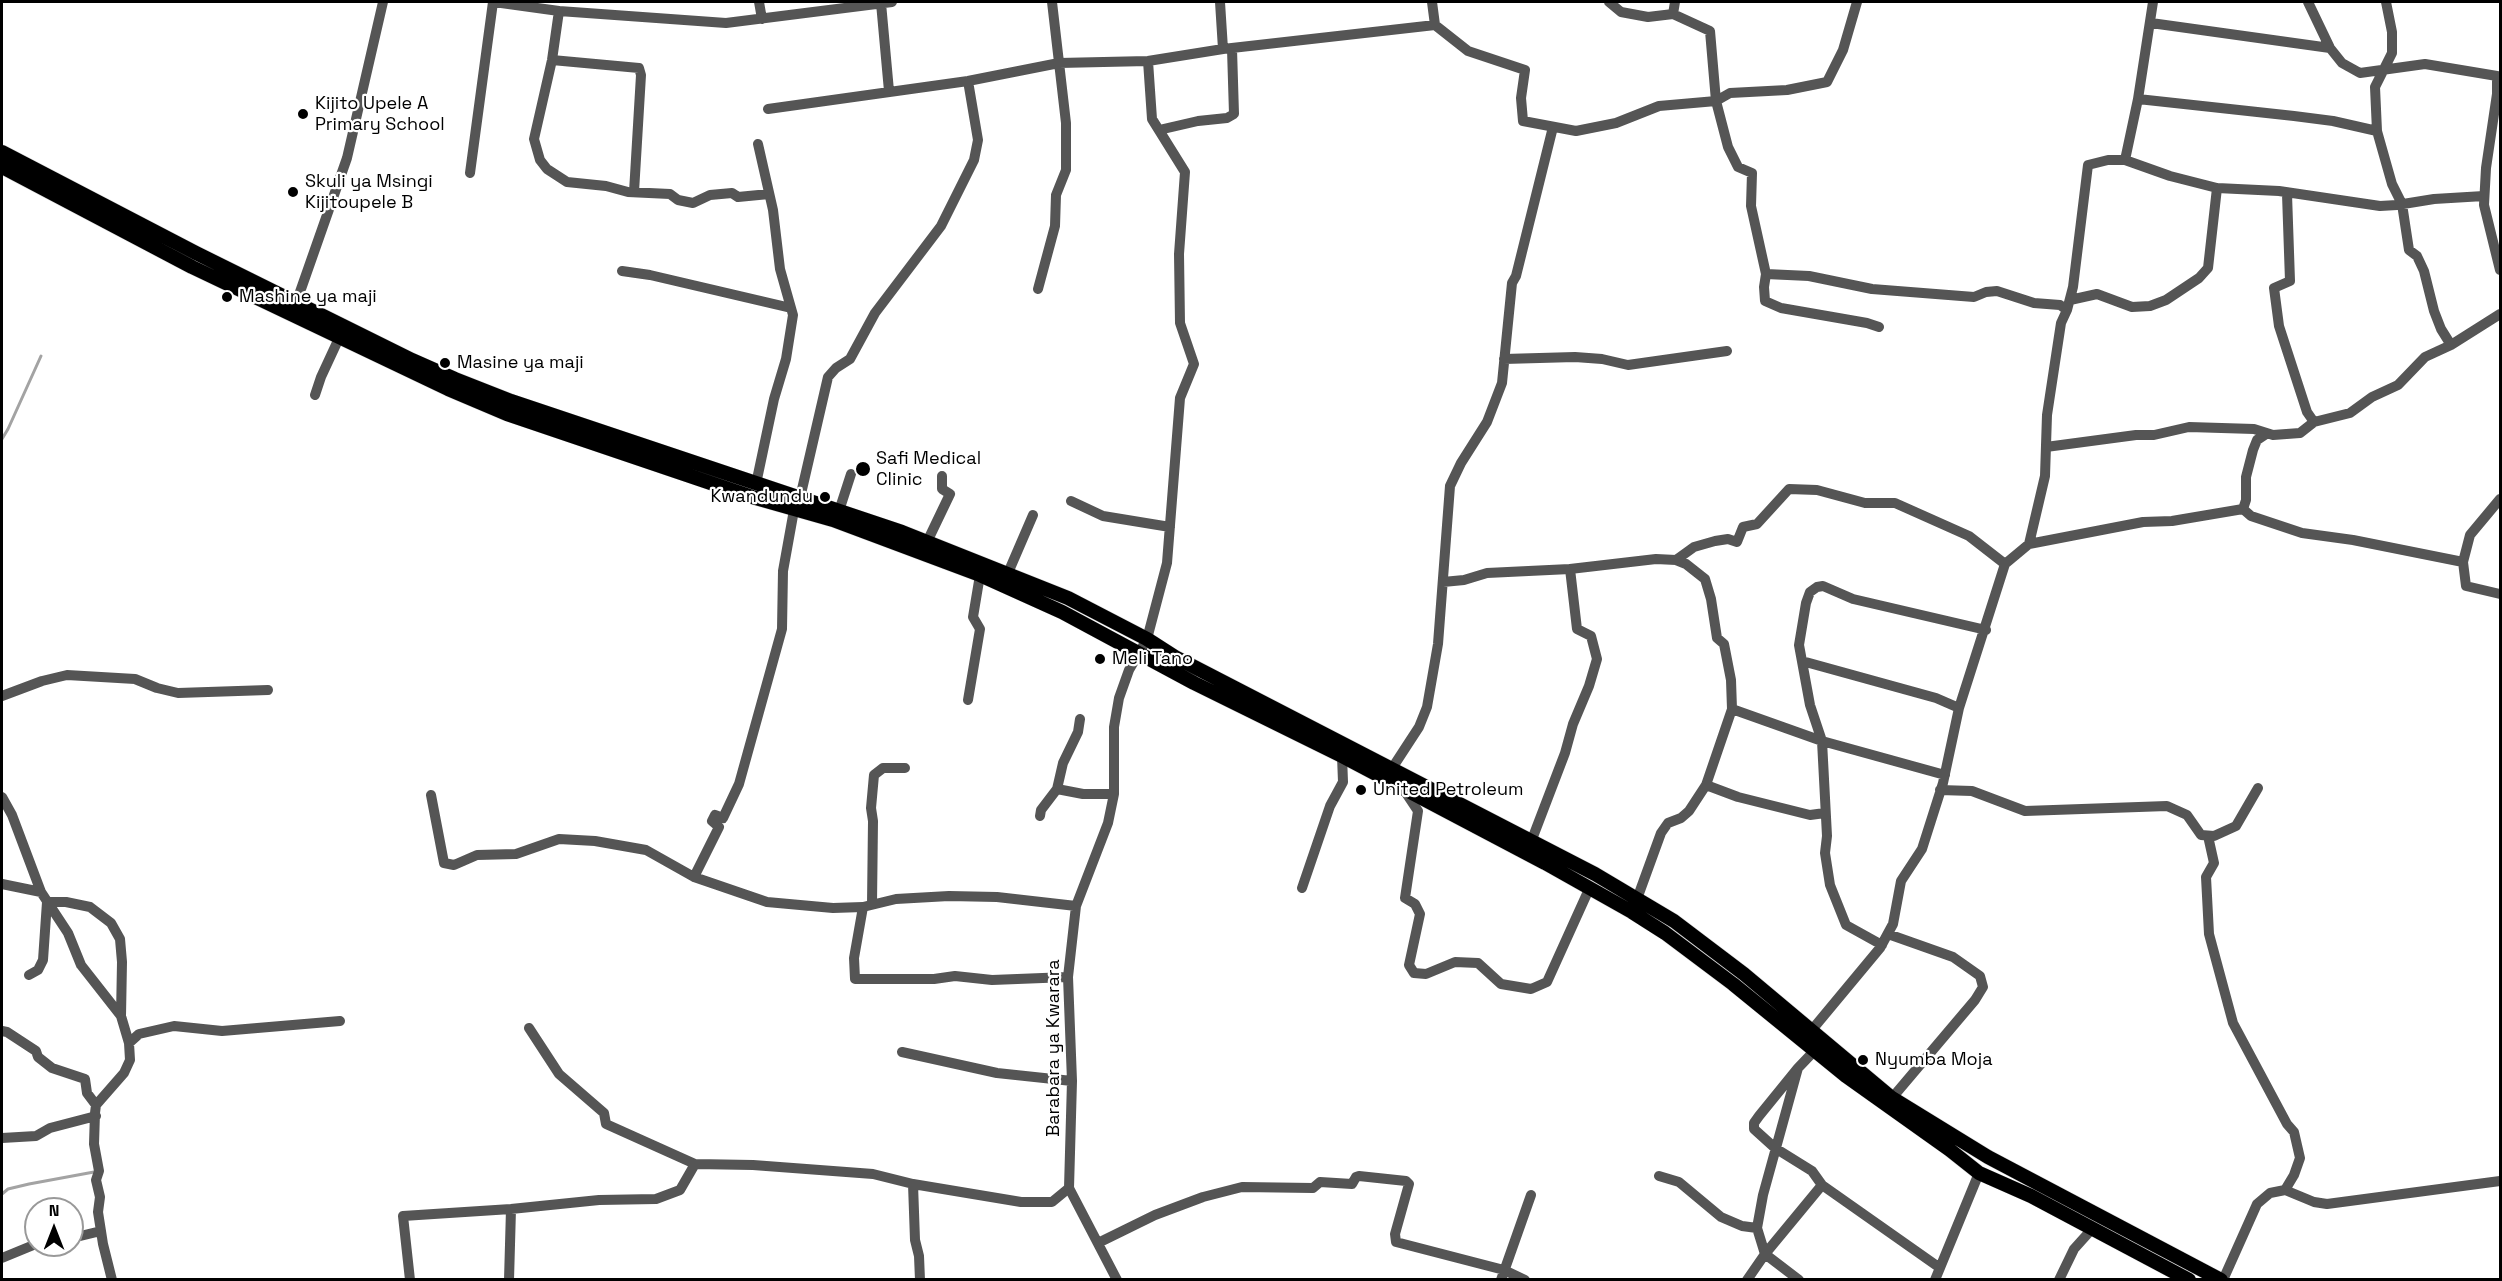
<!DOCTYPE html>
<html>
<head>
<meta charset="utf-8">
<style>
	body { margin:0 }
	#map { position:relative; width:2502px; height:1281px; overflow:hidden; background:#fff; font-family:"Space Grotesk",sans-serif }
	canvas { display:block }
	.frame { position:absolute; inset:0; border:3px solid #000; pointer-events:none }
	.north { position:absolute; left:24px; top:1197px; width:60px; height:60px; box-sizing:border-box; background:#fff; border:2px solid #999; border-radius:50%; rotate:0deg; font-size:16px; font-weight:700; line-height:24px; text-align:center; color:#000 }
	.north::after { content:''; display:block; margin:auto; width:21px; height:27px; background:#000; clip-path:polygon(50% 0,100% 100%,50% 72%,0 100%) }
</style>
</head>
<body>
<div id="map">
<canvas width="2502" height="1281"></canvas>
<div class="frame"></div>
<div class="north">N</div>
</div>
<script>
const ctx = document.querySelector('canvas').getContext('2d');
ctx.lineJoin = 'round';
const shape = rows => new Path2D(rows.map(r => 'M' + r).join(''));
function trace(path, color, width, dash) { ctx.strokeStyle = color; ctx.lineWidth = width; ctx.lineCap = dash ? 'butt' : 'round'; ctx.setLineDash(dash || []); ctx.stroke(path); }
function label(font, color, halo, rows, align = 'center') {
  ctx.font = font + ' "Space Grotesk",sans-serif'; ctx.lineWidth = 4.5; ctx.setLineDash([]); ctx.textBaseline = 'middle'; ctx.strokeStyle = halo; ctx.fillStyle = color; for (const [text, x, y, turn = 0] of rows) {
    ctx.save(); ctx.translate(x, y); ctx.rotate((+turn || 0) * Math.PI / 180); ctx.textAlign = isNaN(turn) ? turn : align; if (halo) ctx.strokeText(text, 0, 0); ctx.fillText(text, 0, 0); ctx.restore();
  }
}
trace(shape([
	[2,439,8,429,41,356],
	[2,1194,8,1189,29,1184,94,1172]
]), '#a3a3a3', 3);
const major = shape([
	[2,152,196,253,412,360,455,379,511,401,902,532,1068,598,1147,639,1175,657,1595,874,1674,921,1744,974,1892,1098,1988,1157,2221,1280],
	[2,167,192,267,448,389,507,414,752,497,833,520,980,575,1062,612,1194,683,1342,756,1545,863,1632,912,1665,933,1733,984,1846,1076,1950,1150,1979,1173,2031,1196,2189,1280]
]);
trace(major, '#dbdbdb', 15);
trace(shape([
	[494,2,559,11,726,23,892,2],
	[759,2,762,19],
	[1220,2,1223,49],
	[1432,2,1435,25],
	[1609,2,1621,12,1648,17,1673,14],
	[1675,2,1673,14,1710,31,1716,101,1728,147,1738,167,1752,173,1751,206,1766,274,1764,287,1765,301,1781,308,1867,323,1879,327],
	[2308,2,2330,48,2342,63,2360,73,2425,64,2497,76,2497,94,2486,168,2484,205,2500,270],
	[881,3,889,91],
	[559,11,552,60,534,139,540,160,547,169,567,182,606,186,628,192,670,194,678,200,693,203,710,195,732,193,738,197,769,194],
	[2151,23,2330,48],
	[552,60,639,68,641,75,634,192],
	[2138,99,2294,116,2333,121,2377,131,2392,184,2402,204,2409,250,2417,256,2424,271,2434,311,2441,329,2451,345],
	[768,109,968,81,1059,63,1148,61,1223,49,1435,25,1468,51,1525,70,1521,98,1523,121,1576,131,1616,123,1659,106,1716,101,1730,93,1787,90,1827,82,1843,50,1857,2],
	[1159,130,1198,121,1227,118,1234,114,1232,49],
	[2377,131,2375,87,2392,53,2392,32,2386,2],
	[2125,160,2138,99,2153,2],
	[470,173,493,2],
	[2287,194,2290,281,2274,288,2279,326,2307,412,2314,422],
	[622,271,650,275,791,308],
	[1766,274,1809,276,1872,289,1974,297,1986,292,1997,291,2034,303,2060,305,2067,310],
	[1038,289,1055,226,1056,195,1066,170,1066,123,1052,2],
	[2070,300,2097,294,2132,307,2150,306,2166,300,2199,278,2208,268,2217,188],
	[294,309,347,158,383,2],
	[1504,359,1575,357,1602,359,1628,365,1727,351],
	[315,395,321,377,340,336],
	[2046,447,2136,435,2154,435,2189,427,2254,429,2273,435,2300,433,2314,422,2350,413,2372,397,2398,385,2425,357,2451,345,2500,314],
	[756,484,774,399,786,359,793,315,780,269,773,210,758,144],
	[1071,501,1103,516,1170,527],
	[2243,509,2246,500,2246,477,2253,450,2257,440,2266,434],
	[839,511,851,474],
	[927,542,950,494,942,489,942,476],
	[2029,544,2045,476,2047,415,2061,323,2067,310,2073,287,2088,165,2108,160,2125,160,2170,176,2217,188,2279,191,2380,206,2397,205,2434,199,2484,196],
	[1676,560,1694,547,1715,541,1728,539,1737,542,1743,527,1757,524,1789,489,1817,490,1865,503,1895,503,1969,536,2005,564],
	[2463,562,2470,535,2500,499],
	[1008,573,1033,515],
	[1443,582,1464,580,1487,573,1570,569,1656,559,1676,560,1686,564,1705,579,1711,599,1717,638,1724,644,1731,680,1732,709,1706,785,1689,811,1681,818,1668,823,1661,833,1637,899],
	[1802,661,1936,698,1959,708],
	[2,696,42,681,67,675,135,679,157,688,178,693,268,690],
	[968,700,980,629,973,617,980,575],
	[1732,709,1822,741,1945,775],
	[1389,773,1419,727,1427,707,1438,644,1450,486,1461,463,1487,422,1502,383,1512,283,1516,276,1553,127],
	[1706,785,1738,797,1810,815,1825,813],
	[1057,789,1083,794,1114,794],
	[1404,790,1418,811,1405,898,1415,904,1420,914,1409,965,1414,973,1426,974,1455,962,1478,963,1501,984,1531,989,1547,982,1590,887],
	[1940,790,1972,791,2025,811,2167,806,2187,815,2201,835,2214,836,2236,826,2258,788],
	[431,795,444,863,454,865,477,855,516,854,559,839,595,841,646,850,694,877,767,902,833,908,863,907,896,899,949,896,997,897,1076,906],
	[2,797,12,815,41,892,68,933,81,965,121,1016,129,1043,130,1060,124,1073,96,1105,95,1113,94,1144,99,1171,96,1180,100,1197,98,1212,103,1244,112,1280],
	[1040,816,1041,810,1057,789,1063,763,1078,732,1080,719],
	[2208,836,2214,863,2206,877,2209,934,2233,1023,2287,1124,2294,1132,2300,1158,2294,1175,2285,1190,2270,1193,2257,1204,2223,1280],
	[1531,842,1565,753,1573,724,1589,686,1597,659,1591,636,1577,629,1570,569],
	[694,877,719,827,712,821,715,815,723,818,739,784,782,629,783,571,794,510,800,498,828,377,836,368,850,359,875,313,941,226,974,160,978,140,968,81],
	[2,884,41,892],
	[1302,888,1330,806,1343,782,1342,756],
	[872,904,873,821,871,808,874,775,883,768,905,768],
	[863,907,854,958,855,979,934,979,955,976,992,980,1068,977],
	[1888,934,1953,957,1980,976,1983,987,1975,1000,1892,1098],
	[1882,945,1846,925,1830,885,1825,853,1827,836,1822,741,1810,705,1799,645,1806,603,1810,592,1817,587,1823,586,1853,599,1986,630],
	[29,975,38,970,43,960,47,902,66,902,90,907,111,923,120,939,122,962,121,1016],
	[529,1028,559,1074,604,1113,606,1124,695,1164],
	[2,1031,7,1032,36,1051,38,1057,52,1068,85,1079,87,1093,96,1105],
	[1811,1031,1880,948,1893,924,1901,881,1922,849,1943,783,1959,708,2005,564,2029,544,2143,522,2172,521,2243,509,2251,516,2302,533,2353,540,2463,562,2466,586,2500,594],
	[129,1043,139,1034,174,1026,222,1031,340,1021],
	[902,1052,997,1073,1072,1081],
	[1798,1068,1759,1116,1754,1123,1754,1129,1775,1148,1812,1171,1822,1185,1940,1268],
	[2,1138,36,1136,50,1128,96,1116],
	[1659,1176,1679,1182,1721,1217,1742,1226,1757,1228],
	[913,1184,915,1240,919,1256,920,1280],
	[2285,1190,2314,1202,2327,1204,2500,1181],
	[72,1238,101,1231],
	[1098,1243,1155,1215,1203,1197,1242,1187,1313,1188,1320,1182,1352,1184,1356,1177,1359,1176,1406,1181,1409,1184,1395,1234,1396,1242,1504,1270,1525,1280],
	[2,1258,36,1244],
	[410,1280,403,1216,511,1209,599,1200,656,1199,680,1190,695,1164,753,1165,873,1174,913,1184,1021,1202,1052,1202,1069,1188],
	[509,1280,511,1209],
	[1117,1280,1069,1188,1072,1081,1068,977,1076,906,1108,823,1114,794,1114,727,1119,698,1129,670,1147,639,1167,563,1180,398,1194,364,1180,323,1179,254,1185,172,1152,119,1148,61],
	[1501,1280,1531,1195],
	[1747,1280,1765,1254,1757,1228,1763,1195,1798,1068,1819,1046],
	[1799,1280,1765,1254,1822,1185],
	[1935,1280,1979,1173],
	[2059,1280,2074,1249,2092,1229]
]), '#555', 10);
trace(major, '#000', 14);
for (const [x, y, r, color] of [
	[303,114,6,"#000"],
	[293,192,6,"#000"],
	[227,297,6,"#000"],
	[445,363,6,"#000"],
	[863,469,8,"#000"],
	[825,497,6,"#000"],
	[1100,659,6,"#000"],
	[1361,790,6,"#000"],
	[1863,1060,6,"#000"]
]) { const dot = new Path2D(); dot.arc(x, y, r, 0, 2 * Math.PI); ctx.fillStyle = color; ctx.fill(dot); trace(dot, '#fff', 2); }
label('18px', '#000', '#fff', [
	["Kijito Upele A",315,104],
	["Primary School",315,125],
	["Skuli ya Msingi",305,182],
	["Kijitoupele B",305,203],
	["Mashine ya maji",239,297],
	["Masine ya maji",457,363],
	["Safi Medical",876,459],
	["Clinic",876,480],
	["Kwandundu",813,497,"right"],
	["Meli Tano",1112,659],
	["United Petroleum",1373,790],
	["Nyumba Moja",1875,1060]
], 'left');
label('18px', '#000', '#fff', [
	["Barabara ya Kwarara",1054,1048,-90]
]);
</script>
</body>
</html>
